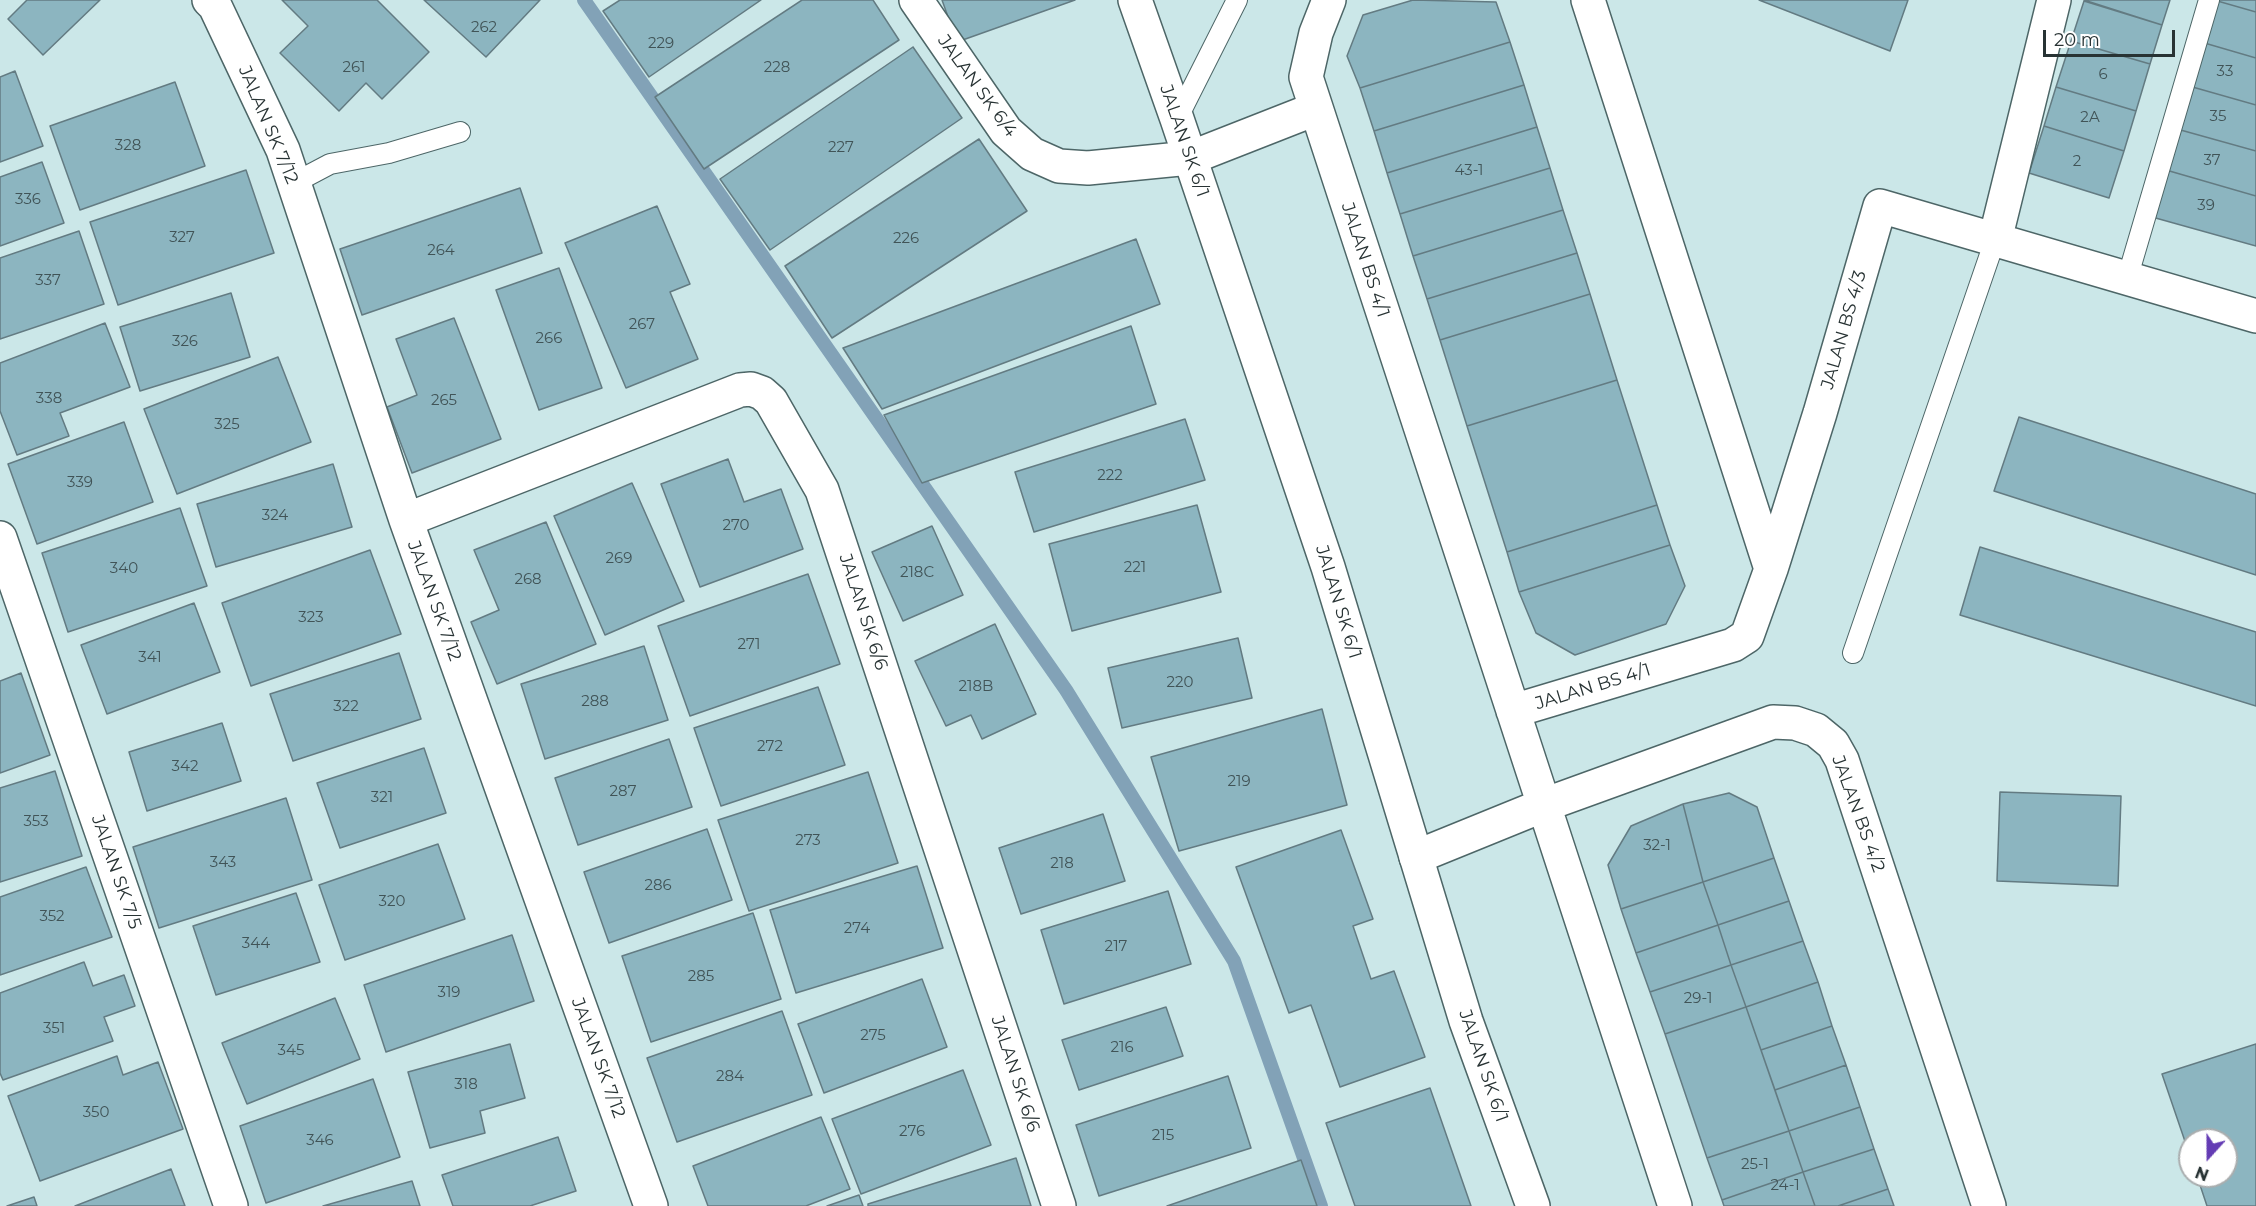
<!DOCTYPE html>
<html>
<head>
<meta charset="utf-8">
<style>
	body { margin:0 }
	#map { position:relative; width:2256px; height:1206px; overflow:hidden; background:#cbe7e8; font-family:Montserrat,sans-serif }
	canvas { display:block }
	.north { position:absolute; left:2178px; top:1128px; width:60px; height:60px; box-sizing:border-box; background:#fff; border:2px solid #a9adae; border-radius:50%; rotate:201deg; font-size:16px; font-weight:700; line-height:24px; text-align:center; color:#283334 }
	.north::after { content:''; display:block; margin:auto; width:21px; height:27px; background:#643cb4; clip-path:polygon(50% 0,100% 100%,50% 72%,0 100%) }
	.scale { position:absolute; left:2043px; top:30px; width:132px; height:27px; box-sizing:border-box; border:3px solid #283334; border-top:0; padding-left:8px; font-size:18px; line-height:21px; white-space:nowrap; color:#283334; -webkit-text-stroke:4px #fff; paint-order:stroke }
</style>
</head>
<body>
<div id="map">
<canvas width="2256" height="1206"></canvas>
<div class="north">N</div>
<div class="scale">20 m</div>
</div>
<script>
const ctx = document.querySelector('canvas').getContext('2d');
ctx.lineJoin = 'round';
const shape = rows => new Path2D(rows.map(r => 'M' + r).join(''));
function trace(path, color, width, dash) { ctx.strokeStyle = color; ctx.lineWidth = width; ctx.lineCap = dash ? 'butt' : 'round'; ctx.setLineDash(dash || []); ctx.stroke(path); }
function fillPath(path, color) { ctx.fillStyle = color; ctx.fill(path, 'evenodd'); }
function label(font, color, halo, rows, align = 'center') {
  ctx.font = font + ' Montserrat,sans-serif'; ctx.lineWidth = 5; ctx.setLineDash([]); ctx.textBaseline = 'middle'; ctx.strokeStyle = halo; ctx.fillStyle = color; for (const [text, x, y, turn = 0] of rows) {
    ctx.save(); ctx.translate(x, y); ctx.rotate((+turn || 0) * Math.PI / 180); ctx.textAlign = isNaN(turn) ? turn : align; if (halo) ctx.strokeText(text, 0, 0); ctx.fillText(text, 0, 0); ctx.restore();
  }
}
trace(shape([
	[584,0,1066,690,1234,961,1321,1206]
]), '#82a2b7', 14);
const building = shape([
	[27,0,100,0,43,55,8,19,27,0],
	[282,0,377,0,429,52,382,99,366,83,339,111,280,53,308,26,282,0],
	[424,0,540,0,486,57,424,0],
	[620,0,761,0,649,77,603,11,620,0],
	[802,0,873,0,899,40,704,169,655,97,802,0],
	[942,0,1075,0,957,42,942,0],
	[1413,0,1496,2,1510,42,1360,88,1347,56,1363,15,1413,0],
	[1759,0,1908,0,1890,51,1759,0],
	[2084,0,2170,0,2162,25,2084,0],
	[2214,0,2256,12,2256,58,2201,42,2214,0],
	[2214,0,2256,0,2256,12,2214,0],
	[2084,1,2162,25,2150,64,2071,41,2084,1],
	[2071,41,2150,64,2136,111,2056,87,2071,41],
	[1510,42,1524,85,1374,131,1360,88,1510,42],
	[2201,42,2256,58,2256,105,2189,86,2201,42],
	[913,47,962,118,770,250,720,179,913,47],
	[15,71,43,146,0,162,0,77,15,71],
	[175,82,205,166,80,210,50,126,175,82],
	[1524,85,1537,127,1387,173,1374,131,1524,85],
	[2189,86,2256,105,2256,151,2177,129,2189,86],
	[2056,87,2136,111,2124,151,2044,126,2056,87],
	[2044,126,2124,151,2109,198,2029,173,2044,126],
	[1537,127,1550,168,1400,214,1387,173,1537,127],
	[2177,129,2256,151,2256,196,2166,170,2177,129],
	[979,139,1027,211,832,338,785,266,979,139],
	[42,162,64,223,0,246,0,177,42,162],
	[1550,168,1563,210,1413,256,1400,214,1550,168],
	[246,170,274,253,118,305,90,222,246,170],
	[2166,170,2256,196,2256,246,2152,217,2166,170],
	[520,188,542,253,362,315,340,249,520,188],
	[657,206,690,284,670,292,698,359,626,388,565,243,657,206],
	[1563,210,1577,253,1427,299,1413,256,1563,210],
	[79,231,104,304,0,339,0,258,79,231],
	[1136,239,1160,304,882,409,843,348,1136,239],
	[1577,253,1590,294,1440,340,1427,299,1577,253],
	[559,268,602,388,539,410,496,290,559,268],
	[231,293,250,357,140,391,120,327,231,293],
	[1590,294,1617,380,1467,426,1440,340,1590,294],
	[454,318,501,439,412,473,387,407,417,395,396,339,454,318],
	[105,323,130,387,60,413,69,436,17,455,0,411,0,363,105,323],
	[1131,326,1156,404,922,483,884,415,1131,326],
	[278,357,311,442,177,494,144,409,278,357],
	[1617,380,1657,505,1507,552,1467,426,1617,380],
	[2019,417,2256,494,2256,575,1994,491,2019,417],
	[1185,419,1205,480,1034,532,1015,472,1185,419],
	[124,422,153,502,37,544,8,464,124,422],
	[728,459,744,502,781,489,803,549,700,587,661,484,728,459],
	[333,464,352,527,216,567,197,504,333,464],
	[632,483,684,601,605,635,554,516,632,483],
	[1197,505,1221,592,1072,631,1049,544,1197,505],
	[1657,505,1670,545,1519,592,1507,552,1657,505],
	[180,508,207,586,68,632,42,553,180,508],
	[546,522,596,644,497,684,471,622,499,610,474,550,546,522],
	[932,526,963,595,903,621,872,552,932,526],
	[1670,545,1685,586,1666,624,1575,655,1536,633,1519,592,1670,545],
	[1980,547,2256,632,2256,706,1960,615,1980,547],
	[370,550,401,634,251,686,222,603,370,550],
	[808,574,840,664,690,716,658,626,808,574],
	[194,603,220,672,107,714,81,645,194,603],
	[995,624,1036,714,982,739,971,715,946,726,915,661,995,624],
	[1238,638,1252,698,1122,728,1108,668,1238,638],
	[644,646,668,720,545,759,521,684,644,646],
	[399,653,421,719,293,761,270,694,399,653],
	[21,673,50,755,0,773,0,681,21,673],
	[818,687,845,765,721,806,694,728,818,687],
	[1322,709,1347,805,1179,851,1151,757,1322,709],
	[222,723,241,781,147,811,129,752,222,723],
	[669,739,692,807,578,845,555,778,669,739],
	[424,748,446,813,340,848,317,783,424,748],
	[55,771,82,856,0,882,0,788,55,771],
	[868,772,898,863,749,911,718,820,868,772],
	[2000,792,2121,796,2118,886,1997,881,2000,792],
	[1729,793,1757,807,1774,858,1703,882,1683,804,1729,793],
	[286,798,312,880,159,928,133,847,286,798],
	[1683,804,1703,882,1621,909,1608,865,1631,826,1683,804],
	[1103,814,1125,881,1021,914,999,848,1103,814],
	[707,829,732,900,609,943,584,872,707,829],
	[1341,830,1373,919,1353,926,1371,979,1394,971,1425,1057,1340,1087,1311,1005,1289,1013,1236,867,1341,830],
	[438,844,465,919,345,960,319,885,438,844],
	[1774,858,1789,901,1718,925,1703,882,1774,858],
	[917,866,943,948,796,993,770,910,917,866],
	[86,867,112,937,0,975,0,897,86,867],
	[1703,882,1718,925,1636,953,1621,909,1703,882],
	[1168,891,1191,964,1064,1004,1041,930,1168,891],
	[296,893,320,962,216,995,193,926,296,893],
	[1789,901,1803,941,1731,965,1718,925,1789,901],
	[753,913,781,999,651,1042,622,956,753,913],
	[1718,925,1731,965,1650,992,1636,953,1718,925],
	[512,935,534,1001,386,1052,364,985,512,935],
	[1803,941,1818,982,1746,1007,1731,965,1803,941],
	[84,962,93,986,124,975,135,1006,104,1017,113,1041,3,1080,0,1073,0,993,84,962],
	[1731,965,1746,1007,1665,1034,1650,992,1731,965],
	[922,979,947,1047,824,1093,798,1024,922,979],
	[1818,982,1832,1026,1761,1050,1746,1007,1818,982],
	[335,998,360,1059,247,1104,222,1043,335,998],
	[1166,1007,1183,1056,1079,1090,1062,1040,1166,1007],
	[1746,1007,1789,1131,1707,1158,1665,1034,1746,1007],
	[782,1011,812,1095,677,1142,647,1058,782,1011],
	[1832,1026,1846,1065,1775,1090,1761,1050,1832,1026],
	[510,1044,525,1098,480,1111,485,1133,430,1148,408,1072,510,1044],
	[2256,1044,2256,1206,2207,1206,2197,1176,2226,1176,2226,1140,2190,1140,2190,1156,2162,1074,2256,1044],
	[117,1056,123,1075,158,1062,183,1129,40,1181,8,1096,117,1056],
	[1846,1065,1860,1107,1789,1131,1775,1090,1846,1065],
	[963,1070,991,1145,861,1194,832,1119,963,1070],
	[1228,1076,1251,1148,1099,1196,1076,1125,1228,1076],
	[373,1079,400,1157,266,1203,240,1126,373,1079],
	[1430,1088,1471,1206,1355,1206,1326,1123,1430,1088],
	[1860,1107,1874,1149,1803,1172,1789,1131,1860,1107],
	[821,1117,850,1189,806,1206,708,1206,693,1166,821,1117],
	[1789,1131,1803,1172,1722,1200,1707,1158,1789,1131],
	[558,1137,576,1191,530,1206,453,1206,442,1175,558,1137],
	[1874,1149,1888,1189,1838,1206,1815,1206,1803,1172,1874,1149],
	[1016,1158,1031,1206,868,1206,868,1204,1016,1158],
	[1301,1160,1317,1206,1167,1206,1301,1160],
	[171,1169,185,1206,75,1206,171,1169],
	[1803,1172,1815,1206,1724,1206,1722,1200,1803,1172],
	[412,1181,420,1206,323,1206,412,1181],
	[1888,1189,1894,1206,1838,1206,1888,1189],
	[859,1195,863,1206,827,1206,859,1195],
	[34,1197,37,1206,7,1206,34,1197]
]);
fillPath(building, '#8cb5c0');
trace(building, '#637b82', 1.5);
const lane = shape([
	[1177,119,1237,0],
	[294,183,330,164,389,153,460,132],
	[2127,279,2209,0],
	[1853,653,1995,240]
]);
const street = shape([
	[209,0,215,6,283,150,406,520,651,1206],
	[916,0,1006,131,1032,154,1059,166,1088,168,1190,158,1315,109],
	[1329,0,1316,33,1306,77,1675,1206],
	[1588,0,1771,569],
	[1995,240,2054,0],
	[406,520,740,390,751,389,762,393,771,401,822,490,1059,1206],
	[0,538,231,1206],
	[1513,711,1733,645,1747,636,1771,569,1820,413,1880,206,2256,316],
	[1416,857,1544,805,1773,722,1795,723,1816,730,1833,744,1842,760,1989,1206]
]);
const secondary = shape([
	[1135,0,1177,119,1328,567,1466,1021,1533,1206]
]);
trace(lane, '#4d6667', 22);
trace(street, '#4d6667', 36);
trace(secondary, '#4d6667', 36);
trace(lane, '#fff', 20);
trace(street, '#fff', 33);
trace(secondary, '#fff', 33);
label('15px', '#415457', null, [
	["262",484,28],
	["229",661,44],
	["261",354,68],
	["228",777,68],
	["33",2225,72],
	["6",2103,75],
	["35",2218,117],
	["2A",2090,118],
	["328",128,146],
	["227",841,148],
	["37",2212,161],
	["2",2077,162],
	["43-1",1469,171],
	["336",28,200],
	["39",2206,206],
	["327",182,238],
	["226",906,239],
	["264",441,251],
	["337",48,281],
	["267",642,325],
	["266",549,339],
	["326",185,342],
	["338",49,399],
	["265",444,401],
	["325",227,425],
	["222",1110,476],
	["339",80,483],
	["324",275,516],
	["270",736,526],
	["269",619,559],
	["221",1135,568],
	["340",124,569],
	["218C",917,573],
	["268",528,580],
	["323",311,618],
	["271",749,645],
	["341",150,658],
	["220",1180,683],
	["218B",976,687],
	["288",595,702],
	["322",346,707],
	["272",770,747],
	["342",185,767],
	["219",1239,782],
	["287",623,792],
	["321",382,798],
	["353",36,822],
	["273",808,841],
	["32-1",1657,846],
	["343",223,863],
	["218",1062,864],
	["286",658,886],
	["320",392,902],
	["352",52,917],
	["274",857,929],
	["344",256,944],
	["217",1116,947],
	["285",701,977],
	["319",449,993],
	["29-1",1698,999],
	["351",54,1029],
	["275",873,1036],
	["216",1122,1048],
	["345",291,1051],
	["284",730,1077],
	["318",466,1085],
	["350",96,1113],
	["276",912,1132],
	["215",1163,1136],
	["346",320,1141],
	["25-1",1755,1165],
	["24-1",1785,1186]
]);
label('18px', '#283334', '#fff', [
	["JALAN SK 6/4",977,86,54],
	["JALAN SK 7/12",268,125,67],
	["JALAN SK 6/1",1184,141,71],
	["JALAN BS 4/1",1365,260,72],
	["JALAN BS 4/3",1844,330,-74],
	["JALAN SK 7/12",434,601,70],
	["JALAN SK 6/1",1338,602,73],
	["JALAN SK 6/6",863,612,72],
	["JALAN BS 4/1",1593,687,-17],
	["JALAN BS 4/2",1858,814,70],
	["JALAN SK 7/5",116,872,71],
	["JALAN SK 7/12",598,1058,70],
	["JALAN SK 6/1",1483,1066,71],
	["JALAN SK 6/6",1015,1074,72]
]);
</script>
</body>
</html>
